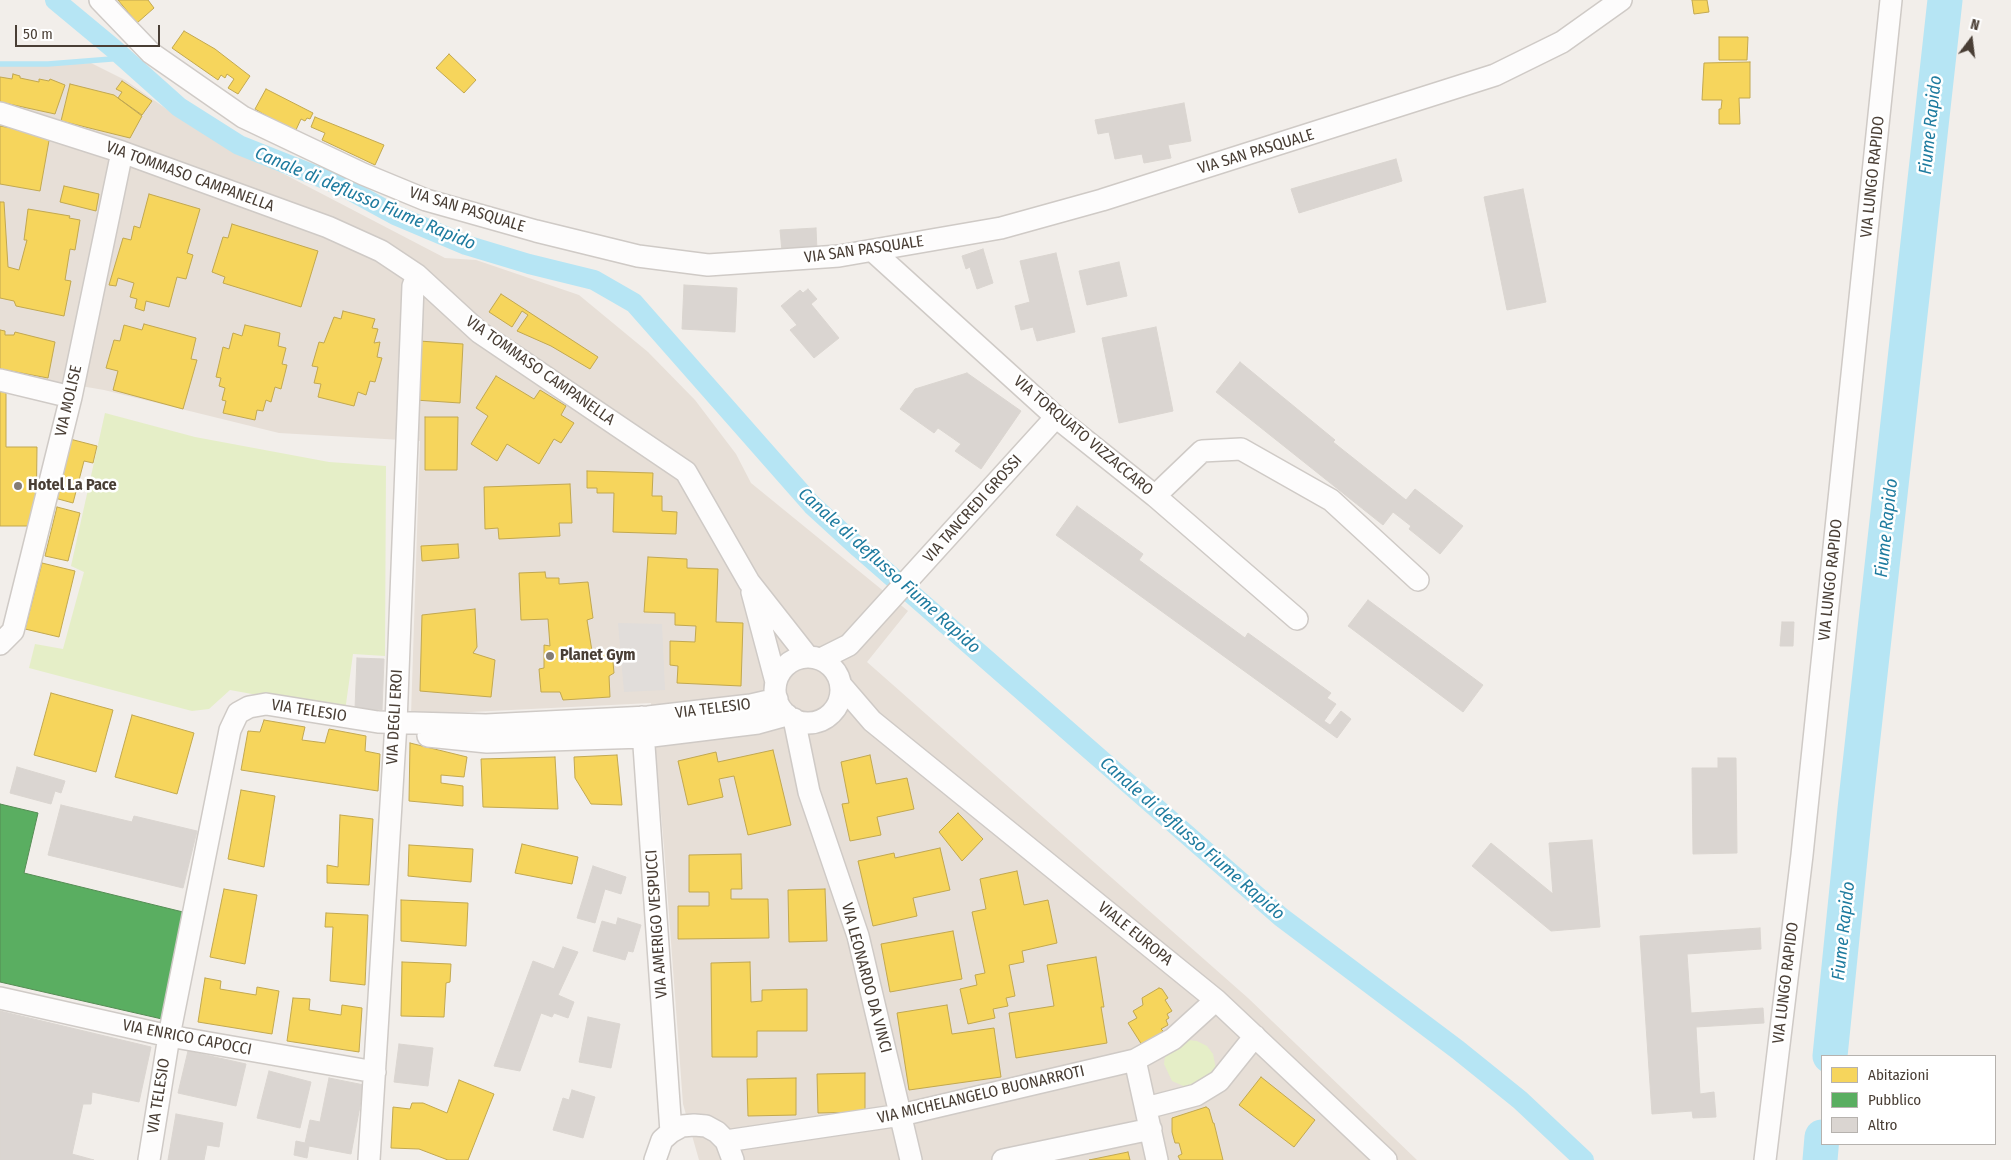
<!DOCTYPE html>
<html>
<head>
<meta charset="utf-8">
<style>
	body { margin:0 }
	#map { position:relative; width:2011px; height:1160px; overflow:hidden; background:#f2eeea; font-family:"Fira Sans Condensed",sans-serif }
	canvas { display:block }
	.legend { position:absolute; left:1821px; top:1055px; width:175px; height:90px; box-sizing:border-box; background:#fff; border:1px solid #b6b2ae; margin:0; padding:6px 9px; list-style:none; font-size:15px; color:#493e35 }
	.legend li { display:flex; align-items:center; gap:10px; height:25px }
	.legend b { width:25px; border:1px solid #b6b2ae }
	.north { position:absolute; left:1946px; top:15px; width:50px; height:50px; -webkit-text-stroke:4px #fff; paint-order:stroke; rotate:15deg; font-size:14px; font-weight:700; line-height:20px; text-align:center; color:#493e35 }
	.north::after { content:''; display:block; margin:auto; width:18px; height:22px; background:#493e35; clip-path:polygon(50% 0,100% 100%,50% 72%,0 100%) }
	.scale { position:absolute; left:15px; top:25px; width:145px; height:22px; box-sizing:border-box; border:2px solid #493e35; border-top:0; padding-left:6px; font-size:15px; line-height:18px; white-space:nowrap; color:#493e35; -webkit-text-stroke:4px #fff; paint-order:stroke }
</style>
</head>
<body>
<div id="map">
<canvas width="2011" height="1160"></canvas>
<ul class="legend">
<li><b style="height:14px;background:#f6d55c"></b>Abitazioni</li>
<li><b style="height:14px;background:#5aae61"></b>Pubblico</li>
<li><b style="height:14px;background:#dad5d1"></b>Altro</li>
</ul>
<div class="north">N</div>
<div class="scale">50 m</div>
</div>
<script>
const ctx = document.querySelector('canvas').getContext('2d');
ctx.lineJoin = 'round';
function fillPath(path, color) { ctx.fillStyle = color; ctx.fill(path, 'evenodd'); }
const shape = rows => new Path2D(rows.map(r => 'M' + r).join(''));
function trace(path, color, width, dash) { ctx.strokeStyle = color; ctx.lineWidth = width; ctx.lineCap = dash ? 'butt' : 'round'; ctx.setLineDash(dash || []); ctx.stroke(path); }
function label(font, color, halo, rows, align = 'center') {
  ctx.font = font + ' "Fira Sans Condensed",sans-serif'; ctx.lineWidth = 5; ctx.setLineDash([]); ctx.textBaseline = 'middle'; ctx.strokeStyle = halo; ctx.fillStyle = color; for (const [text, x, y, turn = 0] of rows) {
    ctx.save(); ctx.translate(x, y); ctx.rotate((+turn || 0) * Math.PI / 180); ctx.textAlign = isNaN(turn) ? turn : align; if (halo) ctx.strokeText(text, 0, 0); ctx.fillText(text, 0, 0); ctx.restore();
  }
}
fillPath(shape([
	[91,63,125,80,188,124,445,258,476,260,579,295,648,352,695,400,736,454,751,483,908,611,867,662,1248,998,1417,1160,699,1160,683,1104,664,847,651,703,411,715,420,441,279,433,104,390,0,372,0,66]
]), '#e7dfd7');
fillPath(shape([
	[105,413,195,437,329,462,386,466,385,656,353,654,345,711,230,690,209,709,192,711,29,668,35,644,63,649,84,572,71,566],
	[1188,1040,1197,1041,1207,1046,1213,1054,1216,1069,1214,1077,1188,1088,1172,1081,1164,1064,1165,1057,1171,1047]
]), '#e5eec7');
fillPath(shape([
	[618,623,662,624,665,690,624,692]
]), '#e1ddda');
const homes = shape([
	[118,0,148,0,154,8,137,23,118,0],
	[1692,0,1707,0,1709,12,1694,14,1692,0],
	[184,31,215,49,250,76,238,94,228,88,234,79,227,74,225,78,221,75,218,80,172,48,184,31],
	[1719,37,1748,37,1747,60,1719,60,1719,37],
	[449,54,476,80,464,93,436,68,449,54],
	[1750,62,1750,98,1739,98,1740,124,1719,124,1719,109,1721,109,1722,100,1702,100,1704,63,1750,62],
	[13,74,20,76,20,78,39,82,39,79,49,81,50,79,65,85,55,114,0,102,0,77,12,79,13,74],
	[122,81,152,101,142,115,118,98,122,92,116,89,122,81],
	[70,84,114,95,142,116,130,138,61,121,70,84],
	[266,89,313,113,310,119,307,118,305,121,301,119,295,132,270,119,270,118,255,109,266,89],
	[315,117,384,145,375,165,322,140,325,133,311,127,315,117],
	[0,126,50,135,40,191,0,184,0,126],
	[64,186,99,194,96,211,60,202,64,186],
	[149,194,200,209,187,253,193,255,186,279,177,277,169,307,146,301,144,311,135,308,137,299,130,297,134,283,118,278,116,286,109,285,123,238,131,240,134,226,140,228,149,194],
	[0,202,4,202,8,267,19,270,27,240,24,240,28,209,70,216,69,218,80,220,75,250,70,249,65,280,71,281,64,316,16,306,14,301,0,298,0,202],
	[232,224,318,251,301,307,223,283,225,277,212,272,223,237,228,238,232,224],
	[501,294,598,357,590,369,551,346,517,331,528,315,522,311,512,327,489,312,501,294],
	[343,311,375,319,372,328,378,329,374,343,380,342,377,357,382,358,375,382,370,381,366,395,358,392,354,406,318,397,321,384,314,383,318,367,312,366,319,342,324,343,334,317,341,319,343,311],
	[144,324,196,338,191,359,197,360,183,409,113,390,118,371,106,368,114,340,120,341,124,325,142,330,144,324],
	[245,325,280,333,278,346,286,348,282,364,287,365,281,389,275,387,271,402,266,400,263,411,257,410,255,420,223,413,226,401,222,400,225,388,219,386,221,378,216,377,223,347,229,349,233,333,242,336,245,325],
	[0,330,5,331,5,335,14,335,15,332,55,342,48,378,0,369,0,330],
	[419,341,463,344,460,403,415,400,419,341],
	[496,376,534,399,540,390,566,406,561,415,574,423,561,443,554,439,539,464,507,444,497,461,471,444,488,416,476,408,496,376],
	[0,391,6,392,6,447,37,447,36,526,0,526,0,391],
	[425,417,458,417,457,470,425,470,425,417],
	[66,438,97,446,93,463,84,461,73,503,51,497,66,438],
	[587,471,653,473,652,496,662,496,662,511,677,512,676,534,613,532,614,493,597,493,597,488,587,488,587,471],
	[570,484,572,523,559,523,560,536,499,539,498,528,485,529,484,487,570,484],
	[57,507,80,513,68,561,45,556,57,507],
	[458,544,459,558,422,561,421,546,458,544],
	[648,557,687,559,687,568,718,569,716,622,743,623,741,686,677,683,678,666,670,665,670,641,695,642,696,626,675,625,675,613,644,612,648,557],
	[42,563,75,571,59,637,25,629,42,563],
	[545,572,546,578,559,578,559,584,588,582,593,618,587,620,592,651,612,651,614,673,609,676,610,697,563,700,560,692,541,692,539,669,544,668,544,645,550,646,548,619,521,620,519,573,545,572],
	[475,609,477,647,473,653,495,660,491,697,420,691,422,615,475,609],
	[51,693,113,710,96,772,34,755,51,693],
	[132,715,194,733,177,794,115,777,132,715],
	[264,720,305,727,302,740,325,743,329,729,366,736,365,751,380,754,378,791,241,770,248,731,260,732,264,720],
	[410,743,467,757,464,777,441,775,441,783,463,786,463,806,409,801,410,743],
	[773,750,791,825,748,835,734,776,719,779,723,797,688,805,678,761,716,752,718,762,773,750],
	[617,755,622,805,591,804,575,778,574,757,617,755],
	[870,755,876,784,907,778,914,809,877,817,881,835,850,841,842,804,849,803,841,762,870,755],
	[555,757,558,809,483,807,481,759,555,757],
	[241,790,275,796,264,867,228,859,241,790],
	[958,813,983,839,962,861,939,832,958,813],
	[340,815,373,819,369,885,327,883,327,865,338,867,340,815],
	[522,844,578,857,572,884,515,873,522,844],
	[409,845,473,849,471,882,408,876,409,845],
	[940,848,950,890,913,898,917,916,873,926,858,861,894,853,895,858,940,848],
	[741,854,742,889,731,889,731,899,768,899,769,938,678,939,678,906,709,906,709,892,689,892,689,855,741,854],
	[1017,871,1024,905,1048,900,1057,943,1022,951,1024,962,1009,965,1015,996,1006,998,1008,1006,993,1009,995,1018,968,1024,960,989,977,985,975,975,985,973,972,912,986,909,980,879,1017,871],
	[224,889,257,895,245,964,210,957,224,889],
	[825,889,827,941,789,942,788,890,825,889],
	[401,900,468,903,466,946,401,941,401,900],
	[326,913,368,915,365,985,330,981,333,927,325,927,326,913],
	[953,931,962,979,890,992,881,944,953,931],
	[1096,957,1104,1007,1101,1007,1107,1043,1016,1058,1009,1013,1054,1006,1047,965,1096,957],
	[402,962,451,964,450,982,446,983,444,1017,401,1016,402,962],
	[750,962,751,1002,762,1001,762,990,807,989,807,1031,757,1031,757,1057,712,1057,711,963,750,962],
	[205,978,221,981,220,989,256,995,257,987,279,991,272,1034,198,1022,205,978],
	[1159,988,1162,989,1168,998,1165,1000,1172,1011,1167,1014,1169,1018,1166,1020,1168,1025,1161,1029,1163,1031,1155,1038,1142,1045,1128,1023,1137,1018,1133,1011,1143,1005,1142,998,1159,988],
	[293,998,310,999,309,1010,341,1015,342,1005,362,1008,359,1052,287,1041,293,998],
	[947,1005,952,1034,994,1028,1001,1077,909,1090,897,1013,947,1005],
	[865,1073,865,1112,818,1113,817,1074,865,1073],
	[1261,1077,1315,1120,1294,1147,1239,1105,1261,1077],
	[796,1078,796,1115,748,1116,747,1079,796,1078],
	[459,1080,494,1094,468,1160,448,1160,419,1149,391,1148,393,1107,410,1109,412,1103,423,1103,447,1113,459,1080],
	[1206,1107,1209,1109,1213,1123,1214,1123,1223,1160,1180,1160,1178,1156,1182,1154,1179,1143,1175,1143,1172,1132,1172,1118,1206,1107],
	[1128,1152,1130,1160,1089,1160,1128,1152]
]);
fillPath(homes, '#f6d55c');
trace(homes, '#c2a850', 1);
const public = shape([
	[0,804,38,813,24,873,183,912,162,1019,0,982,0,804]
]);
fillPath(public, '#5aae61');
trace(public, '#558c54', 1);
trace(shape([
	[0,64,48,64,124,58]
]), '#b6e5f4', 5.5);
trace(shape([
	[55,0,114,49,179,107,239,145,342,186,395,215,466,245,529,264,594,280,634,303,812,505,859,548,1281,917,1458,1050,1520,1100,1584,1160]
]), '#b6e5f4', 20);
trace(shape([
	[1830,1056,1855,809,1945,0],
	[1820,1160,1822,1137]
]), '#b6e5f4', 35);
const building = shape([
	[1184,103,1191,141,1168,145,1171,158,1144,163,1142,154,1115,159,1109,132,1098,134,1095,120,1184,103],
	[1396,159,1402,181,1299,213,1291,189,1396,159],
	[1523,189,1546,302,1507,310,1484,197,1523,189],
	[816,228,817,250,782,251,780,230,816,228],
	[983,249,993,283,977,289,970,267,966,269,962,256,983,249],
	[1056,253,1075,332,1037,341,1033,327,1021,330,1015,306,1030,302,1020,261,1056,253],
	[1119,262,1127,296,1087,305,1079,271,1119,262],
	[684,285,737,288,735,332,682,329,684,285],
	[808,289,817,299,811,304,839,338,814,358,790,330,797,325,781,306,800,290,803,293,808,289],
	[1156,327,1173,411,1119,423,1102,338,1156,327],
	[1240,362,1335,440,1333,442,1406,500,1415,489,1463,526,1440,554,1409,529,1411,526,1393,512,1383,525,1216,392,1240,362],
	[967,373,1021,411,981,469,955,451,961,444,938,428,934,433,900,409,915,389,967,373],
	[1077,506,1143,554,1139,560,1245,638,1248,633,1331,693,1327,698,1336,704,1324,721,1330,725,1341,711,1351,719,1337,738,1056,535,1077,506],
	[1368,600,1483,685,1463,712,1348,626,1368,600],
	[1782,622,1794,622,1793,646,1780,646,1782,622],
	[357,658,384,659,382,710,355,709,357,658],
	[1718,758,1736,758,1737,853,1693,854,1692,768,1718,768,1718,758],
	[17,767,65,781,61,793,55,791,51,804,10,793,17,767],
	[61,805,132,822,134,816,197,831,183,888,48,855,61,805],
	[1592,840,1600,927,1551,931,1472,866,1491,843,1553,894,1549,843,1592,840],
	[593,866,626,877,621,894,605,889,595,923,577,918,593,866],
	[618,918,641,925,633,952,628,951,625,960,593,951,602,921,616,925,618,918],
	[1760,928,1761,949,1687,954,1691,1013,1763,1008,1764,1023,1696,1027,1700,1094,1714,1092,1716,1117,1693,1118,1692,1111,1652,1114,1640,936,1760,928],
	[563,947,578,952,558,995,574,1002,568,1018,554,1013,552,1017,541,1013,520,1071,494,1066,533,961,554,969,563,947],
	[0,1011,151,1047,139,1102,92,1092,91,1104,83,1104,72,1154,94,1160,0,1160,0,1011],
	[588,1017,620,1024,611,1068,579,1062,588,1017],
	[399,1044,433,1048,428,1086,394,1082,399,1044],
	[188,1051,246,1064,236,1106,178,1093,188,1051],
	[269,1071,311,1082,300,1128,257,1118,269,1071],
	[329,1078,364,1085,351,1154,309,1146,307,1158,294,1155,296,1141,305,1143,310,1120,320,1122,329,1078],
	[572,1090,595,1097,583,1138,553,1130,563,1098,569,1100,572,1090],
	[176,1114,223,1123,219,1147,207,1145,204,1160,168,1160,176,1114]
]);
fillPath(building, '#dad5d1');
trace(building, '#dad5d0', 1);
const street = shape([
	[100,0,151,53,243,117,363,174,426,200,536,231,638,256,708,265,839,256,1001,228,1102,200,1495,75,1562,42,1621,0],
	[0,113,122,152,328,227,381,251,417,275,479,332,686,472,749,582,808,657],
	[873,251,1056,417,1155,496,1297,619],
	[0,380,71,397],
	[1155,496,1202,451,1241,449,1331,500,1418,580],
	[752,592,776,682],
	[0,644,13,631,71,397,122,152],
	'775 690a33 33 0 1 1 66 0a33 33 0 1 1-66 0Z',
	[821,659,849,645,1056,417],
	[841,685,872,721,1216,1000,1386,1160],
	[642,717,671,1132],
	[794,719,809,792,858,936,911,1160],
	[428,736,487,742,644,737,758,723,787,715],
	[0,998,169,1036,375,1072],
	[1135,1060,1157,1160],
	[1146,1108,1196,1095,1219,1081,1255,1036],
	[726,1141,901,1115,1135,1060,1173,1039,1216,1000],
	[149,1160,169,1036,230,730,238,713,249,707,266,704,378,722,486,725,648,717,751,705,777,699],
	[369,1160,396,723,413,286,417,275],
	[655,1160,662,1140,671,1132,682,1126,694,1125,706,1126,717,1132,726,1141,733,1160],
	[1003,1160,1151,1129],
	[1765,1160,1802,855,1891,0]
]);
trace(street, '#cfcac6', 24);
trace(street, '#fdfcfc', 21);
for (const [x, y, r, color] of [
	[18,486,5,"#847c74"],
	[550,656,5,"#847c74"]
]) { const dot = new Path2D(); dot.arc(x, y, r, 0, 2 * Math.PI); ctx.fillStyle = color; ctx.fill(dot); trace(dot, '#fff', 2); }
label('16px', '#493e35', '#fff', [
	["VIA SAN PASQUALE",1256,152,-17],
	["VIA TOMMASO CAMPANELLA",190,177,20],
	["VIA LUNGO RAPIDO",1873,177,-84],
	["VIA SAN PASQUALE",467,210,17],
	["VIA SAN PASQUALE",864,250,-8],
	["VIA TOMMASO CAMPANELLA",540,371,35],
	["VIA MOLISE",69,401,-77],
	["VIA TORQUATO VIZZACCARO",1083,436,40],
	["VIA TANCREDI GROSSI",973,509,-48],
	["VIA LUNGO RAPIDO",1831,580,-84],
	["VIA TELESIO",713,709,-7],
	["VIA TELESIO",309,711,9],
	["VIA DEGLI EROI",395,717,-87],
	["VIA AMERIGO VESPUCCI",657,924,-94],
	["VIALE EUROPA",1135,934,39],
	["VIA LEONARDO DA VINCI",866,978,75],
	["VIA LUNGO RAPIDO",1786,983,-83],
	["VIA ENRICO CAPOCCI",187,1038,11],
	["VIA MICHELANGELO BUONARROTI",981,1095,-13],
	["VIA TELESIO",159,1096,-81]
]);
label('bold 16px', '#493e35', '#fff', [
	["Hotel La Pace",28,486],
	["Planet Gym",560,656]
], 'left');
label('italic 18px', '#1e7b9f', '#fff', [
	["Fiume Rapido",1931,125,-84],
	["Canale di deflusso Fiume Rapido",365,199,23],
	["Fiume Rapido",1887,528,-84],
	["Canale di deflusso Fiume Rapido",889,571,42],
	["Canale di deflusso Fiume Rapido",1192,839,41],
	["Fiume Rapido",1844,931,-84]
]);
</script>
</body>
</html>
